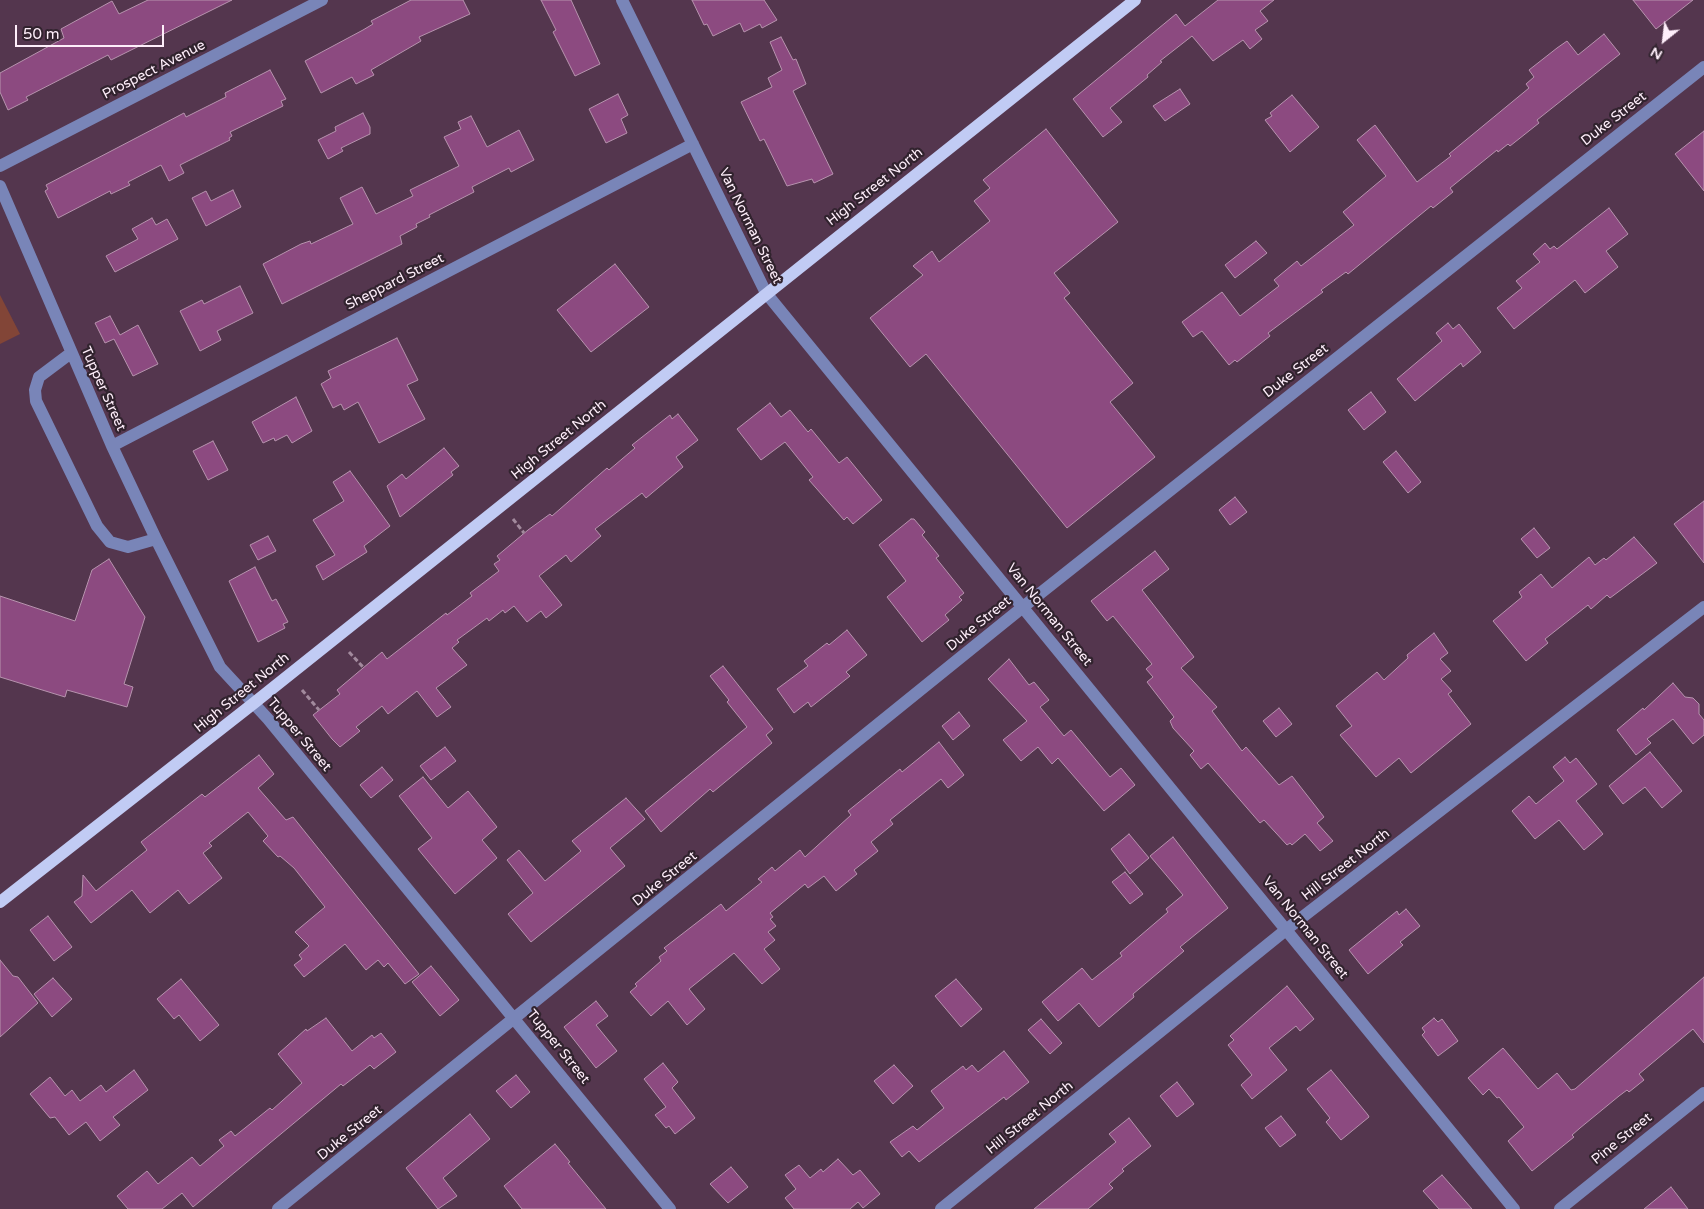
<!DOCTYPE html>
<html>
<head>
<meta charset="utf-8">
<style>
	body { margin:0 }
	#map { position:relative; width:1704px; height:1209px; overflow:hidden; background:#54364e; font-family:"Varela Round",sans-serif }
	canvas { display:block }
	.north { position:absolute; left:1639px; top:15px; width:50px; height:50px; -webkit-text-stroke:4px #31232e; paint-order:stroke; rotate:209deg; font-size:14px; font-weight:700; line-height:20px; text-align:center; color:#feeefa }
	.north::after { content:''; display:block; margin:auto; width:18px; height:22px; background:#feeefa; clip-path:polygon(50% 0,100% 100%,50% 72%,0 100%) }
	.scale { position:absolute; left:15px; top:25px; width:149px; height:22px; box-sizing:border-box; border:2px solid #feeefa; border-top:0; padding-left:6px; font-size:15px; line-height:18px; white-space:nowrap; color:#feeefa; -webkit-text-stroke:4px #31232e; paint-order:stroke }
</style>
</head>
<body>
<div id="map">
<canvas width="1704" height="1209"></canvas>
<div class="north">N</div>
<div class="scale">50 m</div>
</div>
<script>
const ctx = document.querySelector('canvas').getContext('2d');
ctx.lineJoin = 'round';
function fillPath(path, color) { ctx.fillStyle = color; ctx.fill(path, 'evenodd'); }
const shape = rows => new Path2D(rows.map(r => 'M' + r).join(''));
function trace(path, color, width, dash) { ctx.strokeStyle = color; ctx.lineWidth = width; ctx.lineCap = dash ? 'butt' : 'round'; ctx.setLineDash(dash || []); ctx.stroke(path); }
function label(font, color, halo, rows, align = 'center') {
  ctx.font = font + ' "Varela Round",sans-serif'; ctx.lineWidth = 4.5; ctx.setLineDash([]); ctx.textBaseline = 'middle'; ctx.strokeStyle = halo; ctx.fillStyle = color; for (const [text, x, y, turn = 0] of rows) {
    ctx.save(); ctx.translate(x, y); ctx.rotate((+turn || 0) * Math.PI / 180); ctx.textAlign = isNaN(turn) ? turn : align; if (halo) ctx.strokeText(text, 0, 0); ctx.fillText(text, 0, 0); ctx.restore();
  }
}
fillPath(shape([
	[0,295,20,334,0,344]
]), '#824537');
const building = shape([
	[148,0,232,0,111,60,108,55,26,97,28,100,8,110,0,92,0,73,64,38,61,29,112,1,119,14,148,0],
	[411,0,463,0,470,14,419,37,421,41,371,70,374,75,356,84,352,77,321,93,305,61,363,30,373,24,371,21,411,0],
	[541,0,571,0,600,64,575,76,553,32,556,30,541,0],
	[692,0,764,0,777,20,762,28,760,24,744,32,740,23,713,36,707,24,704,25,692,0],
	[1218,0,1274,0,1260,11,1268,21,1255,30,1262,39,1250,49,1243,40,1213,61,1192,36,1160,61,1162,62,1147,75,1148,77,1110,108,1122,122,1103,137,1073,99,1176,14,1185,26,1218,0],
	[1633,0,1693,0,1656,29,1633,0],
	[1604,34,1620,54,1537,120,1539,123,1510,146,1508,144,1498,152,1497,150,1450,188,1453,192,1433,208,1431,206,1348,274,1346,272,1321,290,1323,292,1268,333,1270,336,1237,362,1235,360,1229,365,1202,331,1193,337,1182,322,1222,292,1240,316,1279,286,1274,280,1297,261,1301,266,1354,225,1343,212,1386,176,1357,140,1375,125,1417,182,1451,156,1449,154,1529,88,1526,84,1534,77,1529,70,1557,48,1567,41,1578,55,1604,34],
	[781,37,793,60,796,59,806,84,793,91,833,174,814,183,812,179,787,186,764,139,760,141,741,102,772,87,768,78,782,70,770,42,781,37],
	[270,70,286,99,281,101,283,106,230,132,232,136,229,138,230,140,180,165,184,173,169,181,161,165,128,182,130,185,111,194,110,191,58,218,45,191,48,189,46,185,184,113,186,117,226,97,225,93,270,70],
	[1180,89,1190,104,1165,121,1153,106,1180,89],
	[618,94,628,115,621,119,627,133,606,143,589,109,618,94],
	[1292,95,1319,127,1290,152,1265,120,1272,116,1270,113,1292,95],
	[363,113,370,127,370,134,341,148,343,151,328,159,318,140,336,131,335,127,363,113],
	[471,116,487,147,519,130,534,160,511,172,509,168,472,187,474,192,429,215,430,217,416,224,417,227,400,236,402,244,282,304,263,264,301,244,310,241,311,244,353,224,340,198,362,187,376,214,413,196,410,190,459,166,444,137,461,129,458,122,471,116],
	[1046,129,1118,222,1054,273,1070,293,1064,298,1133,383,1110,402,1155,457,1067,528,926,354,910,367,870,318,923,275,913,266,932,251,939,262,990,221,974,201,990,188,983,180,1046,129],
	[1704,131,1704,191,1675,154,1704,131],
	[233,190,241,207,206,226,192,198,206,191,211,201,233,190],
	[1609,208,1628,234,1606,251,1618,267,1585,293,1575,280,1514,329,1497,308,1522,288,1516,281,1540,262,1533,254,1545,243,1550,249,1554,246,1557,249,1609,208],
	[152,218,156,225,167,219,178,239,115,272,106,256,138,239,132,229,152,218],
	[1256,241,1267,253,1235,278,1225,265,1256,241],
	[615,264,649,307,591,352,557,310,615,264],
	[240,286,253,313,217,331,221,340,200,351,180,311,202,300,204,304,240,286],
	[110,316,120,335,138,325,158,364,133,376,114,339,105,343,95,323,110,316],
	[1448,323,1453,329,1459,324,1481,352,1463,367,1461,363,1415,401,1397,379,1442,341,1436,333,1448,323],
	[397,338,418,380,407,385,425,419,379,443,358,402,344,410,341,404,333,408,321,384,331,378,328,371,397,338],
	[1371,392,1386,412,1364,430,1348,410,1371,392],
	[296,397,312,431,292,443,287,435,275,441,274,438,263,443,252,422,296,397],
	[770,403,781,417,790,410,808,432,811,429,839,463,847,457,882,500,853,524,847,517,844,520,809,480,813,477,785,442,761,460,737,429,770,403],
	[678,414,698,440,676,457,683,467,646,498,642,493,595,529,601,536,571,562,566,555,539,576,562,605,546,618,541,611,527,622,514,606,505,613,503,610,489,621,487,618,457,640,459,642,452,648,467,665,436,688,451,707,437,717,417,691,388,714,382,706,356,727,360,731,340,747,332,739,313,715,340,694,337,690,382,652,387,659,446,613,447,615,472,596,470,593,499,571,494,564,500,560,497,556,528,530,550,514,552,516,607,468,609,470,635,448,632,445,670,415,672,419,678,414],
	[213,441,228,470,208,480,193,451,213,441],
	[444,448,459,466,451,472,453,475,400,517,387,486,402,474,406,479,444,448],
	[1396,451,1421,482,1408,493,1383,462,1396,451],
	[350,471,390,526,364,546,367,552,323,580,316,566,335,555,313,520,344,501,333,482,350,471],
	[1235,497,1247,512,1230,525,1219,510,1235,497],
	[1704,501,1704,563,1674,524,1704,501],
	[911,519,914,519,925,532,922,535,939,556,936,558,964,593,959,597,962,600,945,615,949,620,922,642,887,597,906,581,879,545,911,519],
	[1534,528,1550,548,1537,558,1521,539,1534,528],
	[268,536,276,551,258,560,250,545,268,536],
	[1634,537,1657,563,1610,598,1607,595,1591,609,1588,605,1545,639,1548,643,1526,661,1493,621,1522,597,1519,592,1541,574,1552,588,1589,557,1595,565,1604,558,1606,560,1634,537],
	[1155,551,1169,569,1142,590,1194,657,1181,668,1217,707,1212,711,1242,751,1246,747,1279,785,1292,776,1324,817,1317,823,1333,841,1320,851,1305,834,1292,845,1290,843,1287,845,1264,820,1260,823,1208,763,1201,769,1190,755,1194,751,1173,728,1170,721,1174,717,1147,682,1153,677,1146,669,1152,664,1113,616,1107,621,1091,601,1155,551],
	[109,559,145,617,124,684,133,687,127,707,67,690,65,697,0,677,0,596,75,621,92,570,109,559],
	[255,567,272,601,276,599,288,622,283,624,285,628,258,642,229,581,255,567],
	[847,630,867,655,846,672,850,676,811,707,808,702,794,713,777,689,808,666,804,661,827,643,829,645,847,630],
	[1434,633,1448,653,1440,659,1451,671,1441,679,1452,691,1448,694,1471,724,1411,773,1399,758,1376,777,1340,735,1352,726,1336,706,1377,672,1384,680,1408,658,1407,655,1434,633],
	[1009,659,1029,685,1034,682,1049,700,1040,707,1064,736,1071,730,1110,777,1121,768,1135,785,1104,811,1058,758,1052,764,1038,747,1021,761,1003,740,1027,721,988,679,1009,659],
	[723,666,773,729,766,735,772,743,713,792,710,789,661,832,645,811,747,727,727,702,729,700,710,676,723,666],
	[1673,683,1685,697,1693,698,1699,704,1699,714,1704,720,1704,735,1693,744,1673,719,1647,739,1651,743,1636,755,1617,730,1643,708,1644,710,1673,683],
	[1279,708,1292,724,1276,737,1263,721,1279,708],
	[959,712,970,726,953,740,942,726,959,712],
	[939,742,964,775,948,788,941,779,890,820,893,824,871,842,878,851,854,870,857,874,836,891,824,876,808,888,805,884,770,913,773,917,770,919,776,926,768,932,775,940,764,949,780,969,762,984,734,953,689,989,705,1009,687,1025,668,1001,651,1016,630,992,637,986,635,984,661,961,659,957,667,951,664,948,721,904,726,911,762,882,758,879,772,867,775,871,800,850,805,857,851,815,848,811,900,769,902,772,939,742],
	[445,747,456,761,431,780,420,766,445,747],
	[1650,752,1682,791,1662,808,1645,787,1623,804,1609,786,1650,752],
	[259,755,274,774,258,788,286,820,293,817,419,974,405,984,388,963,384,967,378,960,366,970,345,944,304,977,294,965,302,959,299,955,309,946,295,932,325,907,294,868,280,856,278,857,263,841,268,836,248,812,209,843,212,846,203,853,222,878,189,904,178,890,150,913,132,890,91,923,74,902,82,896,83,875,96,891,147,850,141,842,202,794,205,797,259,755],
	[1565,757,1570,763,1576,758,1597,784,1576,801,1603,834,1584,850,1559,820,1535,839,1512,811,1529,796,1536,804,1564,781,1553,767,1565,757],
	[382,767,393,780,371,798,360,785,382,767],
	[423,777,448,808,468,791,497,827,482,840,497,858,455,894,418,849,432,838,399,796,423,777],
	[626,798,645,819,610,848,625,866,531,942,508,914,533,893,507,860,519,850,545,881,581,851,572,841,626,798],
	[1129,834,1149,858,1130,874,1111,849,1129,834],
	[1173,837,1228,908,1180,947,1184,951,1133,994,1134,997,1099,1027,1079,1003,1058,1021,1042,1002,1082,968,1092,980,1122,956,1120,953,1168,912,1166,909,1183,895,1150,856,1173,837],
	[1125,872,1143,894,1130,904,1112,882,1125,872],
	[1406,909,1420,926,1400,942,1403,945,1368,974,1349,950,1397,911,1399,915,1406,909],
	[48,916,72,947,54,961,30,930,48,916],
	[0,960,13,976,18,977,38,1003,0,1037,0,960],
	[431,966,459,1000,440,1016,412,982,431,966],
	[1704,977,1704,1043,1693,1029,1639,1074,1644,1080,1629,1092,1627,1090,1619,1096,1580,1128,1572,1135,1574,1137,1532,1171,1508,1141,1524,1127,1499,1097,1497,1098,1489,1089,1483,1095,1468,1078,1503,1048,1538,1089,1557,1073,1571,1090,1575,1089,1704,977],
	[53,978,72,999,52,1017,34,994,53,978],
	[181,979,219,1025,200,1041,179,1015,174,1019,157,999,181,979],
	[956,979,982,1009,961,1027,935,996,956,979],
	[1287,986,1314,1019,1300,1031,1296,1026,1269,1048,1287,1070,1252,1099,1241,1085,1252,1075,1228,1045,1234,1040,1230,1036,1287,986],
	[596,1001,608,1016,596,1025,617,1051,596,1068,564,1027,596,1001],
	[326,1018,352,1051,372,1035,374,1038,381,1033,396,1052,374,1069,370,1065,343,1086,341,1084,193,1207,182,1193,162,1209,128,1209,117,1196,147,1171,158,1184,192,1157,200,1166,224,1146,219,1140,231,1131,235,1136,270,1108,272,1110,302,1083,278,1054,306,1029,307,1031,326,1018],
	[1434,1018,1438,1022,1442,1019,1458,1041,1438,1056,1422,1035,1425,1032,1422,1028,1434,1018],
	[1041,1019,1062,1043,1050,1054,1028,1030,1041,1019],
	[1004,1051,1029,1082,1006,1100,1004,1097,919,1162,909,1151,902,1157,890,1142,913,1126,917,1130,944,1108,931,1091,963,1066,966,1070,972,1065,978,1072,1004,1051],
	[663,1063,678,1082,672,1088,695,1118,675,1134,669,1126,666,1128,655,1115,666,1107,644,1079,663,1063],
	[894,1065,913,1086,893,1104,874,1081,894,1065],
	[134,1070,148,1090,113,1117,120,1125,100,1141,86,1122,69,1135,55,1117,50,1118,30,1094,50,1077,65,1096,72,1090,80,1101,101,1085,106,1092,134,1070],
	[1331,1070,1368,1115,1369,1117,1341,1140,1326,1122,1330,1118,1307,1089,1331,1070],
	[516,1075,530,1092,511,1108,496,1091,516,1075],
	[1177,1082,1194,1104,1177,1117,1160,1096,1177,1082],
	[470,1114,490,1139,443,1178,457,1196,438,1209,406,1168,470,1114],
	[1281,1116,1296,1135,1280,1147,1265,1128,1281,1116],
	[1129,1118,1151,1146,1122,1169,1124,1171,1109,1184,1113,1188,1088,1209,1034,1209,1116,1142,1109,1134,1129,1118],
	[555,1144,570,1162,568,1163,606,1209,522,1209,504,1186,555,1144],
	[838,1159,853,1175,860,1170,880,1194,863,1208,858,1202,850,1209,794,1209,785,1198,796,1189,785,1175,799,1165,810,1178,821,1169,823,1172,838,1159],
	[731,1167,748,1187,728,1203,710,1184,731,1167],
	[1442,1175,1472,1209,1439,1209,1423,1191,1442,1175],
	[1671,1187,1688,1209,1644,1209,1671,1187]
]);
fillPath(building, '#8c4a80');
trace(building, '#b793ae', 1);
trace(shape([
	[513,519,524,533],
	[349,652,363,667],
	[302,690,319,710]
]), '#a28a9d', 3, [5, 2.5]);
trace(shape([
	[622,0,766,293,1514,1209],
	[0,166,322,0],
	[0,186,112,446,156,539,220,667,268,719,670,1209],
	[71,353,39,377,35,390,36,401,97,526,110,542,128,547,156,539],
	[112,446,693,144],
	[278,1209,1023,607,1704,67],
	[941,1209,1287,929,1704,607],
	[1560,1209,1704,1093]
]), '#7985b8', 12);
trace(shape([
	[0,902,254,703,1135,0]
]), '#c1cbf4', 12);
label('14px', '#feeefa', '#31232e', [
	["Prospect Avenue",154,70,-27],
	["Duke Street",1614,119,-38],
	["High Street North",875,187,-38],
	["Van Norman Street",750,226,64],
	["Sheppard Street",395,282,-27],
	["Duke Street",1296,371,-38],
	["Tupper Street",103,389,66],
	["High Street North",559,440,-39],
	["Van Norman Street",1049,615,51],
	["Duke Street",979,624,-39],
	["High Street North",242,693,-39],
	["Tupper Street",299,735,50],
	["Hill Street North",1346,865,-38],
	["Duke Street",665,879,-39],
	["Van Norman Street",1305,928,51],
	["Tupper Street",558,1047,51],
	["Hill Street North",1030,1118,-39],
	["Duke Street",350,1133,-39],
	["Pine Street",1622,1139,-39]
]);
</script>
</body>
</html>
